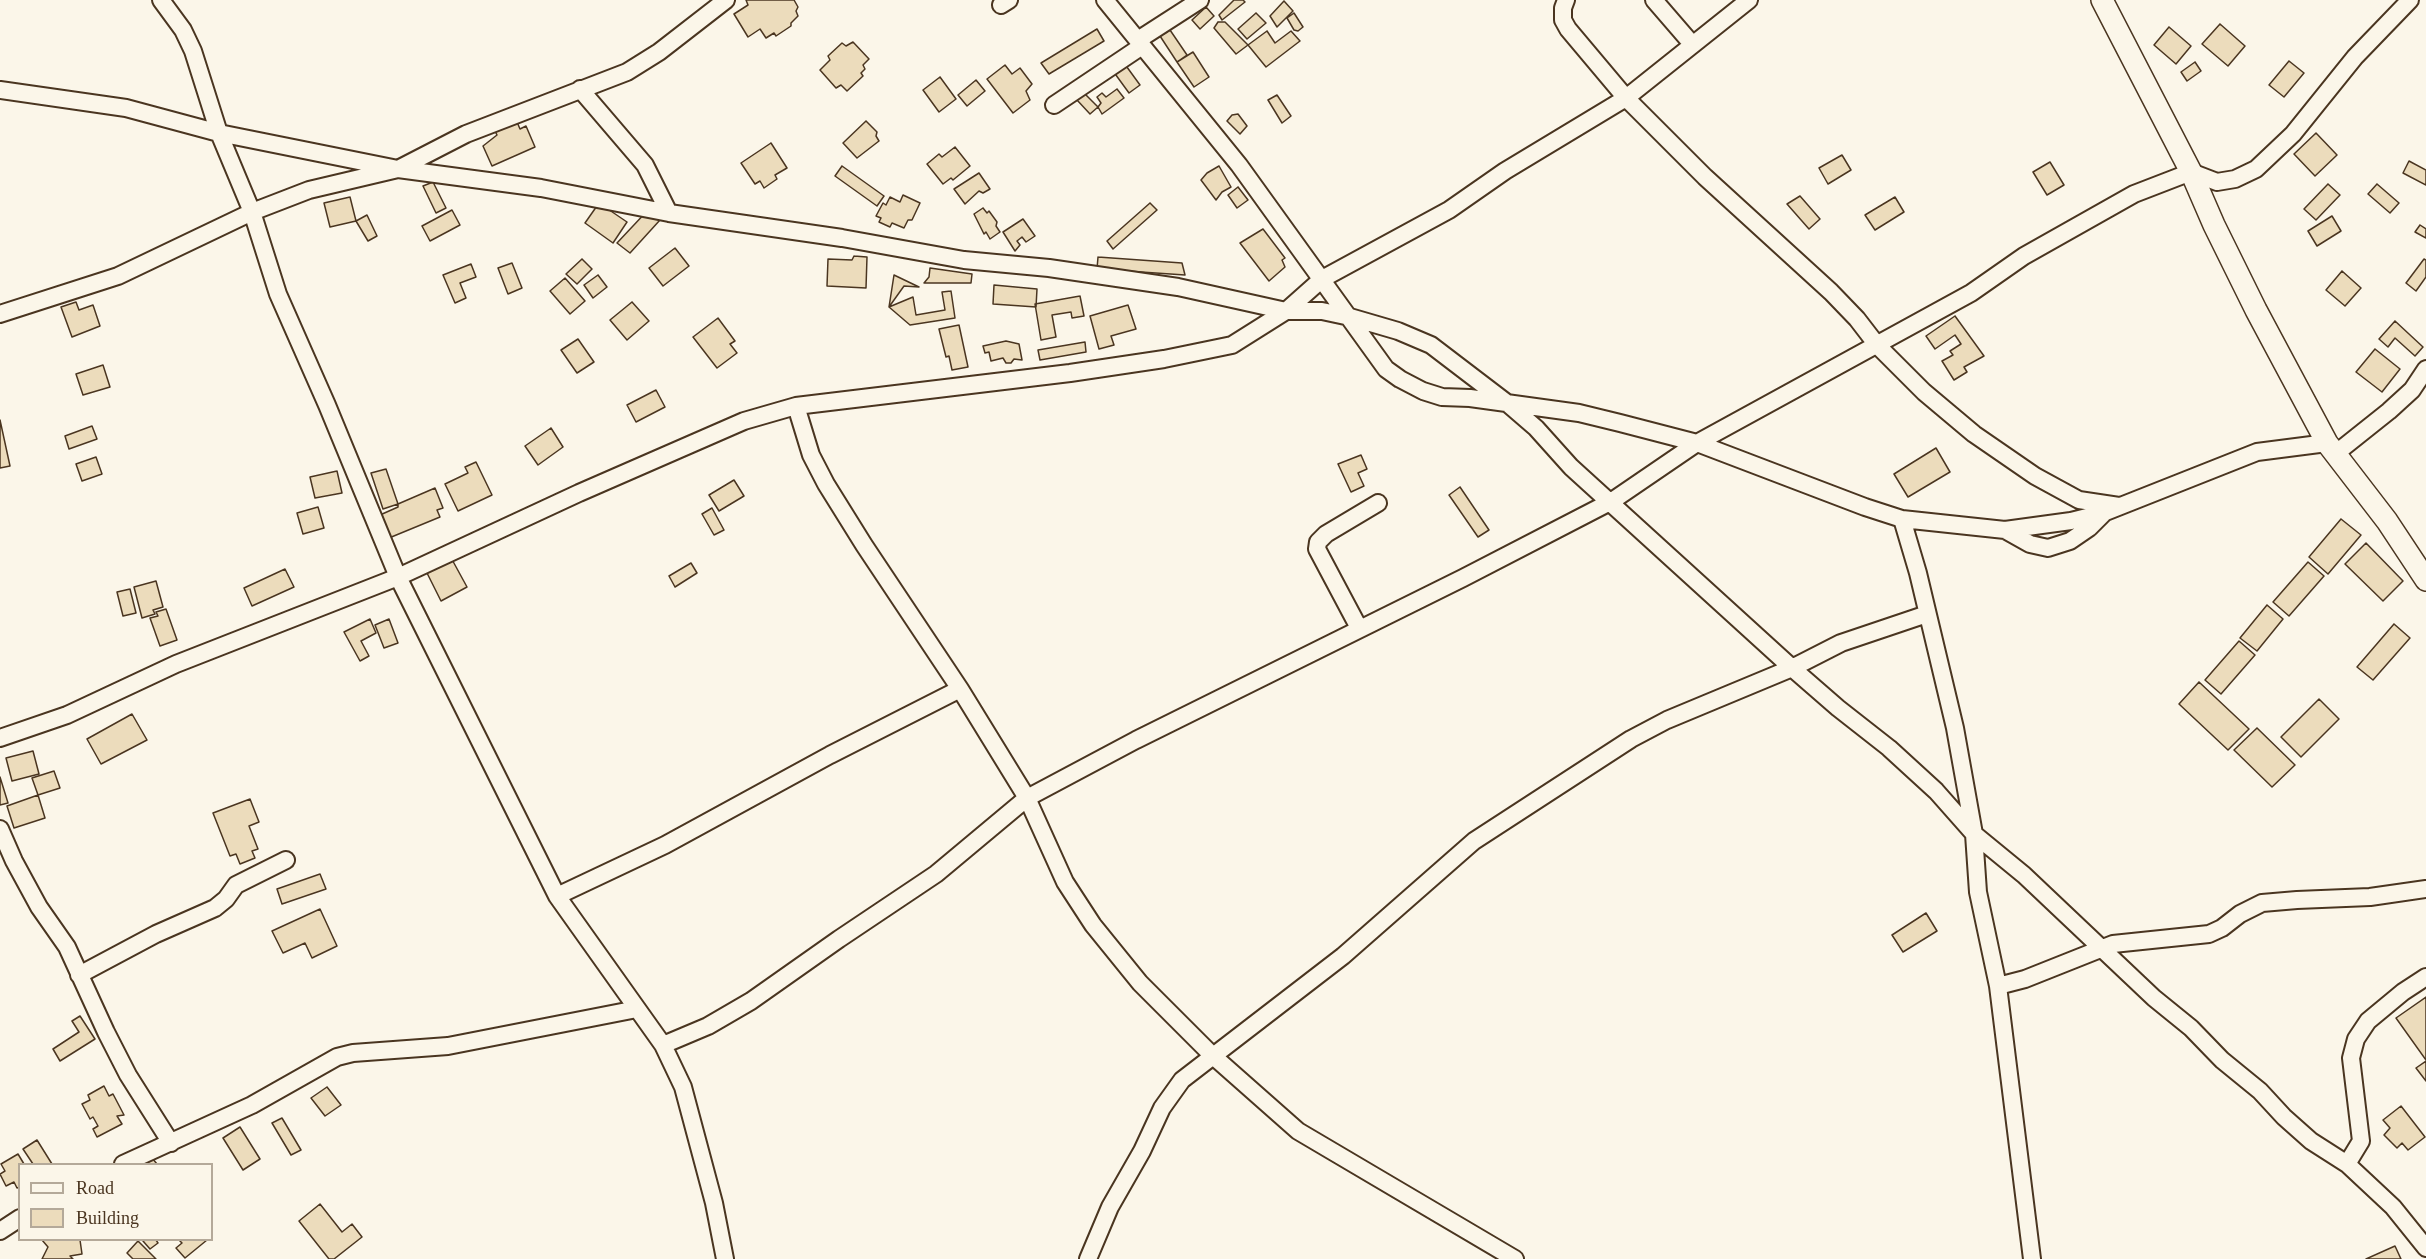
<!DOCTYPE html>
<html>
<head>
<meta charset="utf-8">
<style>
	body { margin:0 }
	#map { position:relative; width:2426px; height:1259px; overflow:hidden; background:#fbf6e9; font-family:"Times New Roman",serif }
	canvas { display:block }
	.legend { position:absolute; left:18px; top:1163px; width:195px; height:78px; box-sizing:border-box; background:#fbf6e9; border:2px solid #b4a999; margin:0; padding:8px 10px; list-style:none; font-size:18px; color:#4a3520 }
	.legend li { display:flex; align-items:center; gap:12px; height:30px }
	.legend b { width:30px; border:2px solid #b4a999 }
</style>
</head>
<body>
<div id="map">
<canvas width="2426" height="1259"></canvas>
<ul class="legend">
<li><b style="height:8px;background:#fbf6e9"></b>Road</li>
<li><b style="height:16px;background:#ecdcbc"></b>Building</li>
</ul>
</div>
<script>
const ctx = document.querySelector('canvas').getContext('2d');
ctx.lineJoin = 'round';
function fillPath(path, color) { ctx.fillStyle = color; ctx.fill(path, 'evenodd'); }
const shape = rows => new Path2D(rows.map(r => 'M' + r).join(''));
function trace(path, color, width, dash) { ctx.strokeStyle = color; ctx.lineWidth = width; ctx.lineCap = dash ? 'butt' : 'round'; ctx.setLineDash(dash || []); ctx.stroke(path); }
const building = shape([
	[746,0,794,0,798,7,796,11,798,16,791,23,791,26,776,36,774,33,766,38,760,29,748,37,734,14,748,5,746,0],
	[1234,0,1243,0,1245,2,1222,20,1219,15,1234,0],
	[1284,1,1293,11,1277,27,1270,16,1284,1],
	[1206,7,1214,16,1200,29,1192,20,1206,7],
	[1256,13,1266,23,1247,39,1238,29,1256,13],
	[1294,13,1303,27,1298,31,1294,30,1287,18,1294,13],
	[1218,22,1225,22,1248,45,1236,54,1214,28,1218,22],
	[2220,24,2245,46,2228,66,2202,44,2220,24],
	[2169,27,2191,46,2176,64,2154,45,2169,27],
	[1097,29,1104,41,1049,74,1041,63,1097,29],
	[1170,30,1187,55,1177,62,1160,36,1170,30],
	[1267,31,1275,43,1291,31,1300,41,1266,67,1248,45,1267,31],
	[853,42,869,59,863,65,865,69,861,73,863,76,847,91,841,85,836,88,820,70,830,60,828,56,842,43,846,46,853,42],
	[1193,52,1209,77,1194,87,1177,62,1193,52],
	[2289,61,2304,73,2284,97,2269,85,2289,61],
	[2195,62,2201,71,2187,81,2181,72,2195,62],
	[1124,63,1140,85,1129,93,1113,71,1124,63],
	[1005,65,1012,74,1020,68,1032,84,1026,91,1030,100,1013,113,987,79,1005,65],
	[940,77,956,99,939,112,923,90,940,77],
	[976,80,985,91,967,106,958,95,976,80],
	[1117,89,1124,98,1102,114,1098,107,1101,103,1097,97,1102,93,1106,97,1117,89],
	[1084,93,1098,107,1090,114,1077,100,1084,93],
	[1277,95,1291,116,1282,123,1268,100,1277,95],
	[1238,114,1247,126,1240,134,1227,121,1232,115,1238,114],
	[866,121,877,132,876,136,879,141,857,158,843,143,866,121],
	[517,122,520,129,526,126,535,147,492,166,483,146,497,135,495,131,517,122],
	[2316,133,2337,155,2315,176,2294,154,2316,133],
	[771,143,787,168,775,175,777,179,764,188,760,181,755,184,741,163,771,143],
	[955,147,970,166,953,180,951,178,943,184,927,164,939,154,942,157,955,147],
	[1842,155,1851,170,1828,184,1819,168,1842,155],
	[2409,161,2426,170,2426,185,2403,173,2409,161],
	[2050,162,2064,185,2047,195,2033,172,2050,162],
	[842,166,884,196,877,206,835,176,842,166],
	[1219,166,1231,187,1222,192,1216,200,1201,180,1207,173,1219,166],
	[979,173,990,189,983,193,979,191,965,204,954,189,979,173],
	[433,182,446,208,436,213,423,186,433,182],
	[2328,184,2340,195,2316,220,2304,209,2328,184],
	[2377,184,2399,203,2390,213,2368,194,2377,184],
	[1238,187,1248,200,1237,208,1228,195,1238,187],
	[903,195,920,203,912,220,908,220,904,228,892,223,890,227,879,222,881,218,876,216,883,203,886,205,890,197,900,202,903,195],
	[1800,196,1820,219,1809,229,1787,204,1800,196],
	[350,197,356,221,330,227,324,203,350,197],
	[1895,197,1904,212,1875,230,1865,215,1895,197],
	[599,203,627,222,613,243,585,223,599,203],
	[1150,203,1157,210,1113,249,1107,241,1150,203],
	[983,208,987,213,989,211,997,222,996,226,1000,232,990,239,986,232,984,234,974,214,983,208],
	[452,210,460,225,430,241,422,226,452,210],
	[648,210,660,220,630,253,617,243,648,210],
	[367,215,377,236,368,241,356,221,367,215],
	[2332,216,2341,231,2317,246,2308,231,2332,216],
	[1023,219,1035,236,1026,242,1022,237,1017,241,1020,245,1015,251,1003,232,1023,219],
	[2420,225,2426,229,2426,238,2415,232,2420,225],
	[1263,229,1285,258,1282,260,1285,267,1269,281,1240,243,1263,229],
	[675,248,689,266,663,286,649,268,675,248],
	[854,256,867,257,866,288,827,286,828,259,852,260,854,256],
	[1098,257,1182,263,1185,275,1097,269,1098,257],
	[582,259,592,269,577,284,566,274,582,259],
	[2424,259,2426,260,2426,277,2416,291,2406,283,2424,259],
	[512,263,522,288,508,294,498,268,512,263],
	[471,264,476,277,460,283,466,298,455,303,443,275,471,264],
	[930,268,972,274,971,283,924,283,929,277,930,268],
	[2342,271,2361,288,2345,306,2326,290,2342,271],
	[598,275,607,287,593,298,584,285,598,275],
	[894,275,919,287,904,286,889,307,894,275],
	[565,278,585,301,570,314,550,291,565,278],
	[994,285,1037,289,1036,307,993,304,994,285],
	[951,291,955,318,910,325,889,307,913,297,916,315,945,310,942,292,951,291],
	[1080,296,1084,316,1072,318,1071,312,1052,315,1056,337,1041,340,1035,304,1080,296],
	[76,302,79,310,93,305,100,326,72,337,61,307,76,302],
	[632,302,649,321,627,340,610,320,632,302],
	[1128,305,1136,329,1111,336,1114,345,1099,349,1090,316,1128,305],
	[1955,316,1984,356,1964,367,1967,372,1954,380,1942,361,1953,355,1950,351,1961,344,1955,335,1935,349,1926,336,1955,316],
	[718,318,735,341,730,344,737,353,717,368,693,337,718,318],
	[2395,321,2423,347,2415,356,2395,338,2388,347,2379,339,2395,321],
	[959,325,968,367,952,370,949,356,946,357,939,329,959,325],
	[578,339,594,362,577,373,561,350,578,339],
	[1006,341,1019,344,1022,360,1014,359,1011,363,1006,363,1003,358,991,361,989,352,985,353,983,346,1006,341],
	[1085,342,1086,352,1040,360,1038,350,1085,342],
	[2375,349,2400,369,2382,392,2356,372,2375,349],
	[103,365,110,387,83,395,76,374,103,365],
	[656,390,665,407,636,422,627,405,656,390],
	[0,420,10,466,0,468,0,420],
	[92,426,97,439,69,449,65,436,92,426],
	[551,428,563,447,538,465,525,446,551,428],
	[1936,448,1950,472,1908,497,1894,474,1936,448],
	[1361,455,1367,469,1358,473,1364,486,1351,492,1338,464,1361,455],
	[96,457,102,474,82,481,76,464,96,457],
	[476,462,492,495,458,511,445,484,468,473,465,467,476,462],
	[386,469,398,504,383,509,371,473,386,469],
	[337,471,342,493,315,498,310,477,337,471],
	[734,480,744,496,719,511,709,495,734,480],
	[1460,487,1489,530,1478,537,1449,495,1460,487],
	[435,488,443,508,437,510,440,517,389,538,380,515,398,507,398,504,435,488],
	[318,507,324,528,303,534,297,513,318,507],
	[712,508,724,530,714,535,702,514,712,508],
	[2341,519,2361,535,2328,574,2309,557,2341,519],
	[2366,543,2403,581,2383,601,2345,564,2366,543],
	[449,554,467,587,441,601,424,567,449,554],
	[2308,562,2324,576,2289,616,2273,602,2308,562],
	[691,563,697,573,675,587,669,576,691,563],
	[285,569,294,587,252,606,244,588,285,569],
	[156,581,163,607,153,610,155,614,142,618,134,587,156,581],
	[130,589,136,613,123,616,117,592,130,589],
	[2267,605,2283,619,2257,651,2240,638,2267,605],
	[166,609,177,640,160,646,150,618,158,616,156,612,166,609],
	[370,619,376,633,361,641,369,656,360,661,344,632,370,619],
	[389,619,398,643,384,648,375,625,389,619],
	[2394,624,2410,638,2373,680,2357,667,2394,624],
	[2239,641,2255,655,2221,694,2205,680,2239,641],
	[2199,682,2249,729,2228,750,2179,704,2199,682],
	[2319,699,2339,719,2301,757,2281,737,2319,699],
	[132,714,147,740,101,764,87,739,132,714],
	[2257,728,2295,765,2272,787,2234,750,2257,728],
	[33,751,39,774,12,781,6,758,33,751],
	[54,771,60,788,38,795,32,778,54,771],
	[0,777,8,803,0,805,0,777],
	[38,795,45,818,14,828,7,806,38,795],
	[250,799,259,822,249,826,258,849,252,851,255,858,240,864,236,854,230,856,213,813,250,799],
	[320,874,326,889,282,904,277,889,320,874],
	[320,909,337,946,312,958,305,943,283,953,272,931,320,909],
	[1926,913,1937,931,1903,952,1892,935,1926,913],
	[2426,997,2426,1060,2396,1018,2426,997],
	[80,1016,95,1039,60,1061,53,1049,79,1032,72,1021,80,1016],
	[2426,1061,2426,1081,2416,1068,2426,1061],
	[104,1086,109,1096,113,1094,124,1115,117,1116,122,1124,97,1137,93,1129,98,1126,93,1117,90,1119,82,1104,90,1100,88,1095,104,1086],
	[327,1087,341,1105,325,1116,311,1098,327,1087],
	[2401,1106,2425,1137,2408,1150,2402,1143,2397,1148,2384,1135,2390,1128,2383,1120,2401,1106],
	[282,1118,301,1150,291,1155,272,1123,282,1118],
	[240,1127,260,1159,243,1170,223,1138,240,1127],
	[37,1140,52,1164,33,1164,23,1149,37,1140],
	[18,1154,24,1164,20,1164,20,1187,17,1188,14,1182,6,1186,0,1174,5,1171,1,1164,18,1154],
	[152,1158,157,1164,143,1164,152,1158],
	[320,1204,342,1232,352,1224,362,1237,334,1259,329,1259,299,1221,320,1204],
	[42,1240,80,1240,82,1254,70,1256,73,1259,42,1259,48,1247,42,1240],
	[145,1240,156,1240,158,1243,150,1249,143,1241,145,1240],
	[179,1240,207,1240,185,1258,176,1248,182,1243,179,1240],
	[138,1241,156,1259,133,1259,127,1253,138,1241],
	[2395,1246,2401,1259,2366,1259,2395,1246]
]);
fillPath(building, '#ecdcbc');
trace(building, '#4a3520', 1.5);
const minor = shape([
	[161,0,183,30,193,51,219,133,252,212,278,294,327,405,398,577,557,896,663,1045,683,1087,714,1203,725,1259],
	[1105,0,1239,165,1386,369,1400,379,1423,391,1442,397,1470,398,1579,413,1620,423,1697,443,1865,507,1902,519,2005,530,2071,521,2103,513,2257,452,2327,443],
	[1566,0,1563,8,1563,20,1568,29,1626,98,1705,177,1831,292,1857,319,1877,345,1924,392,1974,434,2035,476,2079,500,2119,506],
	[1654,0,1692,44],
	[1001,5,1009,0],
	[1138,40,1200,0],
	[580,89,645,165,669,213],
	[0,90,126,108,219,133,398,169,541,188,669,213,842,238,964,260,1049,268,1178,287,1286,311,1322,279,1449,210,1505,171,1626,98,1749,0],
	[1054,105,1142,46],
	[0,314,118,276,252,212,309,190,398,169,466,134,627,72,659,52,726,0],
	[796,406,811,455,826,484,864,545,960,689,1027,798,1065,882,1093,925,1140,983,1212,1055,1298,1131,1515,1259],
	[2335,454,2389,411,2412,390,2426,369],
	[1902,519,1918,573,1955,728,1974,834,1978,892,1998,986,2032,1259],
	[2005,530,2030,544,2048,548,2070,541,2089,528,2103,514],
	[1359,628,1317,549,1318,542,1326,534,1378,503],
	[0,738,67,715,176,664,398,577,579,493,744,421,796,406,1070,373,1164,359,1232,345,1286,311,1322,311,1350,317,1398,331,1431,345,1507,403,1536,428,1571,467,1792,668,1838,708,1889,748,1936,791,1974,834,2024,875,2154,998,2191,1028,2222,1060,2260,1091,2284,1117,2311,1141,2347,1164,2393,1207,2426,1248],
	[0,829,14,861,39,907,67,947,106,1032,128,1075,171,1143],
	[557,896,665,845,830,755,960,689],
	[79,975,156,934,215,908,226,899,236,885,286,860],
	[1998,986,2025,979,2113,944,2209,934,2222,928,2240,914,2262,903,2297,900,2370,897,2426,889],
	[663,1045,708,1026,751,1001,839,939,936,874,1027,798,1136,740,1463,578,1612,501,1697,443,1971,293,2024,256,2134,194,2191,172,2217,182,2235,179,2256,169,2293,134,2355,57,2410,0],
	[123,1164,252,1105,337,1057,353,1053,448,1046,637,1009],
	[2347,1164,2361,1141,2351,1058,2356,1039,2368,1021,2403,992,2426,977],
	[0,1231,20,1218],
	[1088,1259,1110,1207,1142,1151,1162,1108,1182,1080,1343,956,1474,841,1631,739,1667,720,1792,668,1841,643,1927,614]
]);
const tertiary = shape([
	[2102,0,2191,172,2214,225,2256,310,2327,443,2387,521,2426,580]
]);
trace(minor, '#4a3520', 20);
trace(tertiary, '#4a3520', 24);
trace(minor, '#fbf6e9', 16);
trace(tertiary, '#fbf6e9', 21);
</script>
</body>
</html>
